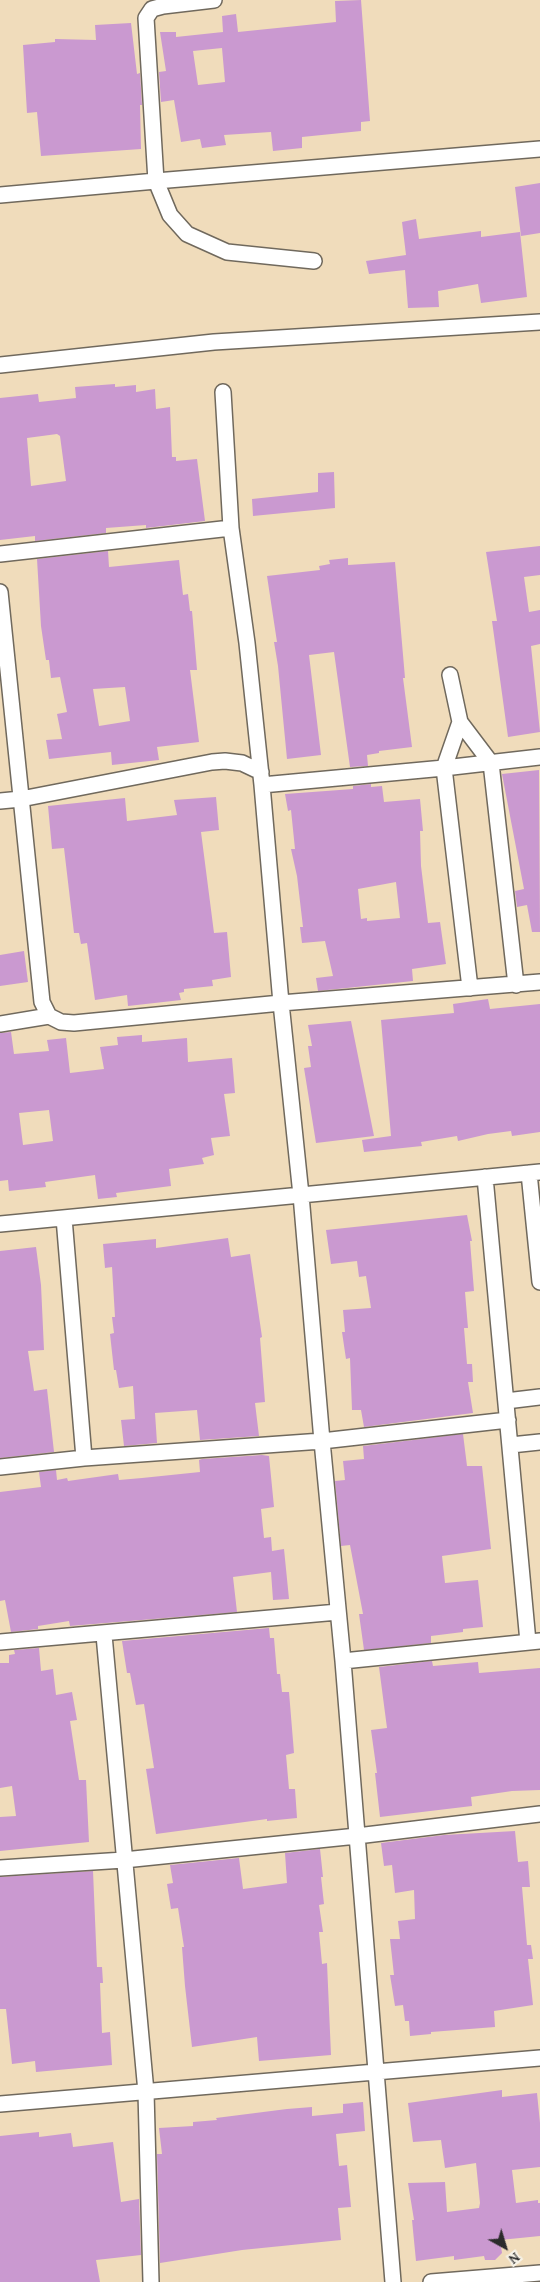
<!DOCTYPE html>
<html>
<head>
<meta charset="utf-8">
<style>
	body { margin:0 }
	#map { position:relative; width:540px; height:2282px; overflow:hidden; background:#f0dcbb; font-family:"Gentium Book Plus",serif }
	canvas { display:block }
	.north { position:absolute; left:480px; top:2222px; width:50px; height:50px; -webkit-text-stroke:4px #f7f3e8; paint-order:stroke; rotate:141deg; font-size:14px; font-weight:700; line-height:20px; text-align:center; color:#2b2b2b }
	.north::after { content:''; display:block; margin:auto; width:18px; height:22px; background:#2b2b2b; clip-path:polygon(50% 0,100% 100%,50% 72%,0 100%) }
</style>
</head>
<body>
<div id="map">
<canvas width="540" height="2282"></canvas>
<div class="north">N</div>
</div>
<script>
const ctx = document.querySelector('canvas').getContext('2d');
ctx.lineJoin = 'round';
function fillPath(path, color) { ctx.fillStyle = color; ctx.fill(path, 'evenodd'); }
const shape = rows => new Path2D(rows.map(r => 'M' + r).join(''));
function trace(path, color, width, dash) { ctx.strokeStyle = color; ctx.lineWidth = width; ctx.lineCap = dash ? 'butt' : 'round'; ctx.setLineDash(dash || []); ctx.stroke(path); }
fillPath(shape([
	[361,0,370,121,361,122,361,131,302,137,302,148,273,151,271,132,224,135,226,145,202,148,200,139,181,142,174,100,161,102,159,72,166,71,160,32,176,32,176,37,223,32,222,16,236,14,238,32,336,22,335,1],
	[222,48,225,82,198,85,193,51],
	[131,23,137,74,140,73,142,105,140,105,141,149,41,156,37,112,27,113,23,45,55,42,55,39,96,40,95,25],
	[540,183,540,233,521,236,515,187],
	[416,219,419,239,481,231,481,237,520,232,527,297,481,303,478,284,438,291,439,307,408,308,405,270,369,274,366,261,406,255,402,222],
	[115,384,115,387,136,385,136,392,155,389,156,409,170,407,172,457,176,457,176,461,197,459,205,521,146,528,146,525,106,528,106,533,35,541,35,536,0,540,0,398,38,394,39,402,76,398,75,387],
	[57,434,60,436,66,481,31,486,27,438],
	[334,472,335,508,253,516,252,499,318,492,318,473],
	[540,546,540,575,524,577,529,612,540,610,540,644,531,646,540,732,508,737,492,621,497,621,486,552],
	[108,551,109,567,179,560,183,595,188,594,190,611,192,611,197,670,190,670,199,742,157,747,159,760,112,765,111,752,49,759,46,740,62,739,57,714,67,712,60,677,51,678,49,660,46,660,41,626,37,559],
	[125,687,130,721,99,726,93,689],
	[348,558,348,565,395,562,405,678,403,678,412,747,379,751,379,753,367,755,368,766,350,767,334,652,309,655,321,755,287,759,278,666,274,642,277,642,267,576,320,570,319,566,330,564,329,560],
	[539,770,540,932,532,932,527,905,517,907,515,891,524,889,502,774],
	[371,784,371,787,382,786,384,802,420,799,423,831,420,831,421,866,428,923,440,922,446,964,412,969,413,981,318,991,316,978,333,976,325,941,302,943,300,927,303,927,297,876,291,849,295,849,291,810,288,811,285,794,353,789,353,786],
	[396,882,400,918,367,921,367,918,361,919,358,889],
	[216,797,219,830,201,832,214,933,227,932,231,977,212,980,213,986,184,989,184,992,179,993,181,1000,128,1006,127,995,95,1000,87,943,81,944,79,933,74,933,64,848,52,849,48,806,125,798,127,821,177,815,174,800],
	[24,951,28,982,0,986,0,955],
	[488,999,490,1009,540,1004,540,1132,512,1136,511,1131,488,1134,458,1141,457,1136,421,1142,422,1146,364,1152,362,1140,391,1136,381,1020,454,1013,453,1004],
	[351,1021,374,1136,316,1143,304,1068,311,1067,308,1046,312,1046,308,1025],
	[11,1032,14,1054,49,1051,47,1040,66,1038,70,1073,104,1069,100,1047,118,1045,117,1037,142,1035,142,1042,187,1038,188,1062,232,1058,235,1093,224,1094,230,1136,211,1138,214,1155,202,1158,204,1164,169,1169,171,1186,116,1193,117,1197,98,1199,95,1175,45,1182,46,1187,9,1191,8,1180,0,1181,0,1033],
	[49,1110,53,1141,23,1145,19,1113],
	[467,1215,472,1241,470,1241,474,1291,465,1292,468,1328,464,1328,467,1364,472,1364,473,1382,468,1382,473,1413,364,1427,361,1410,352,1410,350,1358,346,1359,342,1332,345,1332,343,1310,371,1308,366,1276,359,1277,357,1261,331,1264,326,1230],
	[228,1238,231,1257,250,1254,262,1337,260,1338,265,1402,255,1403,259,1436,200,1440,197,1410,155,1413,157,1443,124,1446,121,1420,135,1419,133,1386,119,1388,116,1370,114,1370,110,1334,114,1333,112,1317,115,1317,112,1267,105,1268,103,1244,156,1239,156,1248],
	[36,1247,41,1285,44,1350,28,1351,34,1391,47,1389,54,1452,0,1458,0,1251],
	[463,1434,467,1466,482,1466,491,1549,442,1556,445,1583,478,1580,483,1627,463,1629,463,1632,431,1636,431,1643,364,1650,359,1614,363,1614,350,1545,341,1546,335,1481,345,1480,343,1461,364,1459,363,1446],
	[262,1455,269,1456,274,1507,261,1509,264,1538,271,1537,272,1551,284,1549,289,1599,273,1600,271,1572,233,1577,237,1612,70,1626,69,1621,38,1626,38,1629,11,1632,5,1600,0,1601,0,1492,41,1487,39,1472,56,1470,57,1480,67,1478,68,1481,118,1474,119,1480,142,1478,200,1472,199,1460,202,1459],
	[269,1628,270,1638,274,1638,277,1674,280,1674,282,1692,289,1692,294,1753,286,1755,289,1789,295,1789,297,1818,267,1821,267,1819,156,1834,146,1769,154,1768,144,1704,136,1705,130,1673,127,1673,122,1641],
	[39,1648,41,1671,53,1669,56,1695,72,1692,77,1720,70,1721,79,1780,86,1780,89,1842,0,1851,0,1817,16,1816,12,1786,0,1788,0,1663,9,1663,9,1655,15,1654,14,1650],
	[432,1661,433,1666,478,1662,479,1673,540,1668,540,1790,512,1791,471,1797,472,1806,380,1817,375,1773,377,1773,371,1730,387,1728,379,1667],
	[515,1831,518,1862,528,1861,530,1887,522,1887,527,1945,531,1945,533,1959,528,1959,533,2005,494,2011,495,2027,431,2032,431,2034,410,2036,409,2021,405,2021,403,2005,395,2006,390,1975,394,1975,390,1939,400,1939,398,1921,415,1919,414,1890,395,1893,392,1865,384,1866,381,1843,444,1835],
	[320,1849,323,1877,321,1877,324,1904,319,1905,323,1932,319,1932,322,1964,327,1963,331,2055,259,2061,257,2037,192,2047,185,1986,182,1947,184,1947,178,1908,171,1909,167,1884,173,1883,170,1865,239,1858,243,1889,287,1883,285,1853],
	[93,1871,97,1967,102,1967,103,1983,100,1983,102,2033,110,2032,112,2065,36,2072,35,2061,12,2064,6,2009,0,2009,0,1877],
	[502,2090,502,2097,537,2093,540,2123,540,2167,512,2170,516,2203,538,2200,538,2203,540,2203,540,2236,500,2240,502,2253,495,2260,485,2260,484,2256,454,2260,454,2256,416,2261,412,2220,414,2220,408,2183,445,2182,447,2212,479,2208,480,2203,476,2163,445,2168,441,2140,413,2142,408,2103],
	[363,2102,365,2131,336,2134,339,2166,347,2165,351,2207,338,2208,341,2240,242,2250,160,2263,157,2154,162,2154,159,2128,193,2126,193,2122,217,2120,216,2118,287,2109,312,2107,312,2116,343,2113,343,2104],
	[39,2132,39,2137,71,2133,73,2147,113,2142,121,2202,139,2199,141,2255,96,2260,100,2282,0,2282,0,2136]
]), '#ca99d0');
const minor = shape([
	[214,0,163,6,152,9,146,18,156,181,540,149],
	[0,195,156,181,170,215,187,234,227,252,314,261],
	[0,365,214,342,540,322],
	[223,392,231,528,247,643,262,785,281,1003,301,1195,322,1441,343,1661,393,2282],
	[0,554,231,528],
	[0,592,42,1002,49,1016,61,1022,74,1023,281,1003,540,982],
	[450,675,460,722,491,763,516,985],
	[460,722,444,768,470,988],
	[262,785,444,768,540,757],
	[0,801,21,799,212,762,225,761,242,763,261,772],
	[0,1024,49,1016],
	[529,1173,540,1282],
	[485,1177,528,1642],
	[64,1218,84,1458],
	[0,1224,540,1172],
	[506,1401,540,1397],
	[511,1445,540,1442],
	[0,1467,84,1458,322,1441,508,1420],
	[104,1635,146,2092,151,2282],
	[0,1642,338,1612],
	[343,1661,540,1641],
	[0,1868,124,1860,357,1836,540,1814],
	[0,2104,540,2058],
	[431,2282,540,2273]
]);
trace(minor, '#70695d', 18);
trace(minor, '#fff', 15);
</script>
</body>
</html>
